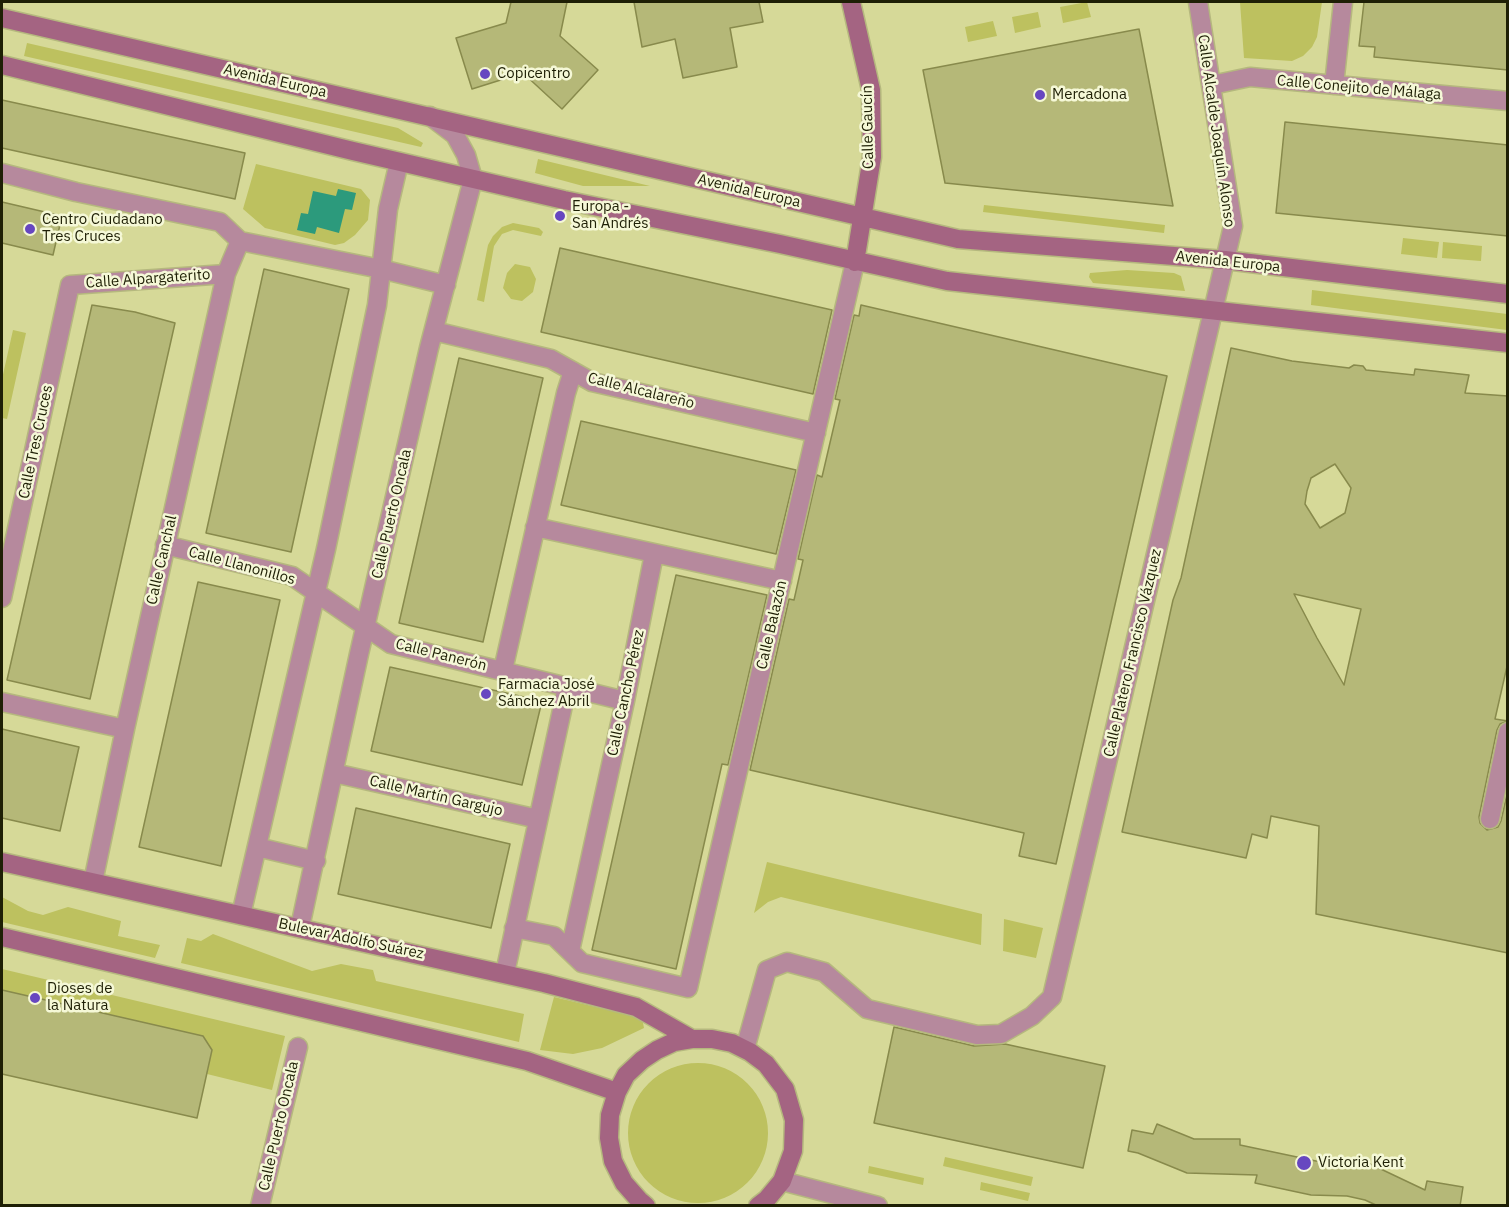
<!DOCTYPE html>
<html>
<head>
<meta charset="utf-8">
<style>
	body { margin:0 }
	#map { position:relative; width:1509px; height:1207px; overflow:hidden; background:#d6d998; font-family:"IBM Plex Sans",sans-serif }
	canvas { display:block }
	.frame { position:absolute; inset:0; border:3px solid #1e1f05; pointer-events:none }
</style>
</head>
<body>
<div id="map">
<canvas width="1509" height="1207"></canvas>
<div class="frame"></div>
</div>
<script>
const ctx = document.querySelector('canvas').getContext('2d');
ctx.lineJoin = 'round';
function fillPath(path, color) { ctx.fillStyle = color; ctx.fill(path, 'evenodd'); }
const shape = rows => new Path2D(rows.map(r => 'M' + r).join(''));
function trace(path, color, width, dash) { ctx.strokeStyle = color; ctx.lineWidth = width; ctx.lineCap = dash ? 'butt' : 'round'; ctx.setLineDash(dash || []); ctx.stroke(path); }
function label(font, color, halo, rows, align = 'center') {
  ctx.font = font + ' "IBM Plex Sans",sans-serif'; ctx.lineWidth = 5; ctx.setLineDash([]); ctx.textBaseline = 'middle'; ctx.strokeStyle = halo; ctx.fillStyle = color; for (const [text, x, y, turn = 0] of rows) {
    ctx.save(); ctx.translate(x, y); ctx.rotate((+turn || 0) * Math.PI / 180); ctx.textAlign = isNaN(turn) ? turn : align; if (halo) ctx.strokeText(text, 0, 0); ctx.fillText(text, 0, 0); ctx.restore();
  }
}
fillPath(shape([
	[1087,2,1091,17,1063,23,1060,7],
	[1240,2,1322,2,1317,37,1312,47,1303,56,1292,61,1244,58],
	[1038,12,1041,27,1015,33,1012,17],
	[993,21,997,36,968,42,965,27],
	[27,43,398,128,423,143,421,147,24,56],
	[538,159,650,186,583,186,535,173],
	[256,164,361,189,370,200,368,220,355,235,344,243,335,245,265,228,243,209],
	[984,205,1165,225,1164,233,983,212],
	[513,223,539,228,543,232,541,236,513,230,502,234,494,246,484,302,477,300,488,245,493,236,502,227],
	[1403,238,1439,242,1437,258,1401,254],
	[1443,242,1482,246,1481,261,1442,258],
	[515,264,530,267,536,279,533,292,522,301,511,299,503,288,507,273],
	[1127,270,1174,273,1181,276,1185,291,1093,283,1089,277,1090,273],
	[1312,290,1507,314,1507,330,1311,305],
	[13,330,26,333,7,419,2,418,2,379],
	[767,862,982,914,981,945,781,897,768,902,754,913],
	[2,897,28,911,43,915,68,907,121,921,118,936,160,945,155,958,2,922],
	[1004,919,1043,928,1036,958,1003,951],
	[213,934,312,971,341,964,373,970,376,981,524,1014,519,1042,181,963,187,938,201,941],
	[2,969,285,1036,272,1090,207,1074,212,1050,202,1036,2,990],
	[554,997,642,1018,644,1028,602,1048,573,1054,540,1050],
	'628 1133a70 70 0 1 1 140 0a70 70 0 1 1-140 0Z',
	[945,1157,1033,1177,1031,1186,943,1166],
	[869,1166,924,1178,923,1185,868,1173],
	[981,1182,1030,1193,1028,1201,980,1190]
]), '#bdc15f');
fillPath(shape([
	[338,189,356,193,352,210,345,209,339,233,317,227,315,234,297,230,301,213,308,214,313,191,336,196]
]), '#2c9a7c');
const building = shape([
	[511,2,567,2,560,36,598,70,562,109,523,73,472,89,456,38,506,23,511,2],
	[634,2,759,2,763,22,730,28,737,67,683,78,675,39,642,47,634,2],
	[1364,2,1508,2,1508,70,1374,57,1375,47,1359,46,1364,2],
	[1139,29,1173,206,945,183,923,70,1139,29],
	[2,100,245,153,235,199,2,148,2,100],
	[1285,122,1508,145,1508,236,1276,213,1285,122],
	[2,202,62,216,53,255,2,243,2,202],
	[560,248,832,310,813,394,541,332,560,248],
	[264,269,349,289,291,552,206,533,264,269],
	[92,305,135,312,175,323,90,699,7,680,92,305],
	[861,305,1167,376,1056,864,1019,856,1024,833,750,770,789,599,794,600,803,560,798,559,817,475,822,477,840,400,835,399,854,315,859,316,861,305],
	[1231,348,1292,361,1349,368,1354,365,1363,366,1366,370,1414,375,1415,369,1469,375,1465,393,1508,396,1508,662,1495,719,1508,721,1500,724,1497,730,1479,817,1480,823,1487,830,1498,827,1501,821,1508,790,1508,953,1316,914,1319,826,1271,816,1267,838,1252,834,1246,858,1122,832,1173,600,1181,578,1231,348],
	[1335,464,1351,488,1345,513,1320,528,1305,504,1307,491,1311,478,1335,464],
	[1294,594,1361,609,1344,685,1317,638,1294,594],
	[459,358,543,378,483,642,399,623,459,358],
	[581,421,796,470,776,554,561,505,581,421],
	[676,575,767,595,728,765,722,764,676,969,592,950,676,575],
	[198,582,280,600,221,866,139,847,198,582],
	[390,667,542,701,522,785,371,751,390,667],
	[2,729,79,747,60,831,2,818,2,729],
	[356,808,510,844,491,928,338,894,356,808],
	[2,990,203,1036,212,1050,197,1118,2,1074,2,990],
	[894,1027,974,1046,1005,1044,1105,1066,1083,1168,874,1123,894,1027],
	[1157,1124,1194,1139,1240,1139,1240,1145,1316,1161,1366,1162,1425,1190,1427,1181,1463,1187,1460,1206,1378,1206,1365,1200,1347,1196,1311,1195,1255,1183,1257,1175,1187,1173,1138,1153,1128,1151,1132,1130,1153,1134,1157,1124]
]);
fillPath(building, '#b5b878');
trace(building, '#888a4c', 1.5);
const street = shape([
	[1212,85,1250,77,1508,101],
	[1334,85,1343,2],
	[2,173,76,192,220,222,240,241],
	[240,241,381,269,446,285],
	[434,331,551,359,592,382,816,433],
	[535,527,782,581],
	[165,545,292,576,391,644,625,701],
	[2,598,70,285,226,274],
	[503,670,566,393,573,371],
	[2,702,125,729],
	[334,773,538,819],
	[1490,819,1508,732],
	[257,847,316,861],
	[93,882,125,729,226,274,240,241],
	[241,915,326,549,377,305,388,209,399,162],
	[300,927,359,654,429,348,473,179,466,155,455,135,430,116],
	[514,928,554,936,582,963,688,988,855,262],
	[570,951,625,701,654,554],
	[505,973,567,687],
	[745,1049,767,970,787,962,824,972,867,1009,977,1035,1001,1034,1032,1016,1052,997,1233,226,1198,2],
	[782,1181,878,1206],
	[260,1206,298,1047]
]);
const secondary = shape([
	[851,2,871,90,872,157,855,262],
	[2,18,958,239,1225,260,1508,294],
	[2,65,353,151,564,200,780,244,947,281,1508,343],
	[2,862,544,983,636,1007,692,1039],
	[2,937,527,1061,617,1092],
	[646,1206,639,1200,624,1183,613,1161,609,1138,610,1115,617,1092,626,1075,642,1060,657,1050,674,1042,692,1039,712,1039,732,1043,750,1052,766,1064,785,1089,794,1120,793,1151,782,1181,767,1199,758,1206]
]);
trace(street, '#b5b87e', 21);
trace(secondary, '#b5b87e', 21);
trace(street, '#b6899d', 18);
trace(secondary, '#a46482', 18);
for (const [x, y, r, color] of [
	[485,74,6,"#6747c0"],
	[1040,95,6,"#6747c0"],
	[560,216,6,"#6747c0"],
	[30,229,6,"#6747c0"],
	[486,694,6,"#6747c0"],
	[35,998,6,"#6747c0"],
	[1304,1163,8,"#6747c0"]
]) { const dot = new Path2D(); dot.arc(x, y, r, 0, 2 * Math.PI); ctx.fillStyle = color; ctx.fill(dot); trace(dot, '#f5f8d7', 2); }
label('15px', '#1e1f05', '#f5f8d7', [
	["Copicentro",497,74],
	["Mercadona",1052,95],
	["Europa -",572,207],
	["San Andrés",572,224],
	["Centro Ciudadano",42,220],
	["Tres Cruces",42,237],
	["Farmacia José",498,685],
	["Sánchez Abril",498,702],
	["Dioses de",47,989],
	["la Natura",47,1006],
	["Victoria Kent",1318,1163]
], 'left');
label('15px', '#1e1f05', '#f5f8d7', [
	["Avenida Europa",275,81,13],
	["Calle Conejito de Málaga",1359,88,5],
	["Calle Gaucín",868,127,-91],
	["Calle Alcalde Joaquín Alonso",1216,131,82],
	["Avenida Europa",749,191,13],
	["Avenida Europa",1228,262,6],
	["Calle Alpargaterito",148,279,-4],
	["Calle Alcalareño",641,391,14],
	["Calle Tres Cruces",36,442,-78],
	["Calle Puerto Oncala",392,514,-77],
	["Calle Canchal",162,560,-77],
	["Calle Llanonillos",242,566,15],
	["Calle Balazón",772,625,-77],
	["Calle Platero Francisco Vázquez",1133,653,-77],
	["Calle Panerón",441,655,14],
	["Calle Cancho Pérez",626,693,-78],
	["Calle Martín Gargujo",436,796,13],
	["Bulevar Adolfo Suárez",351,939,12],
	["Calle Puerto Oncala",279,1126,-77]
]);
</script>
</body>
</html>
